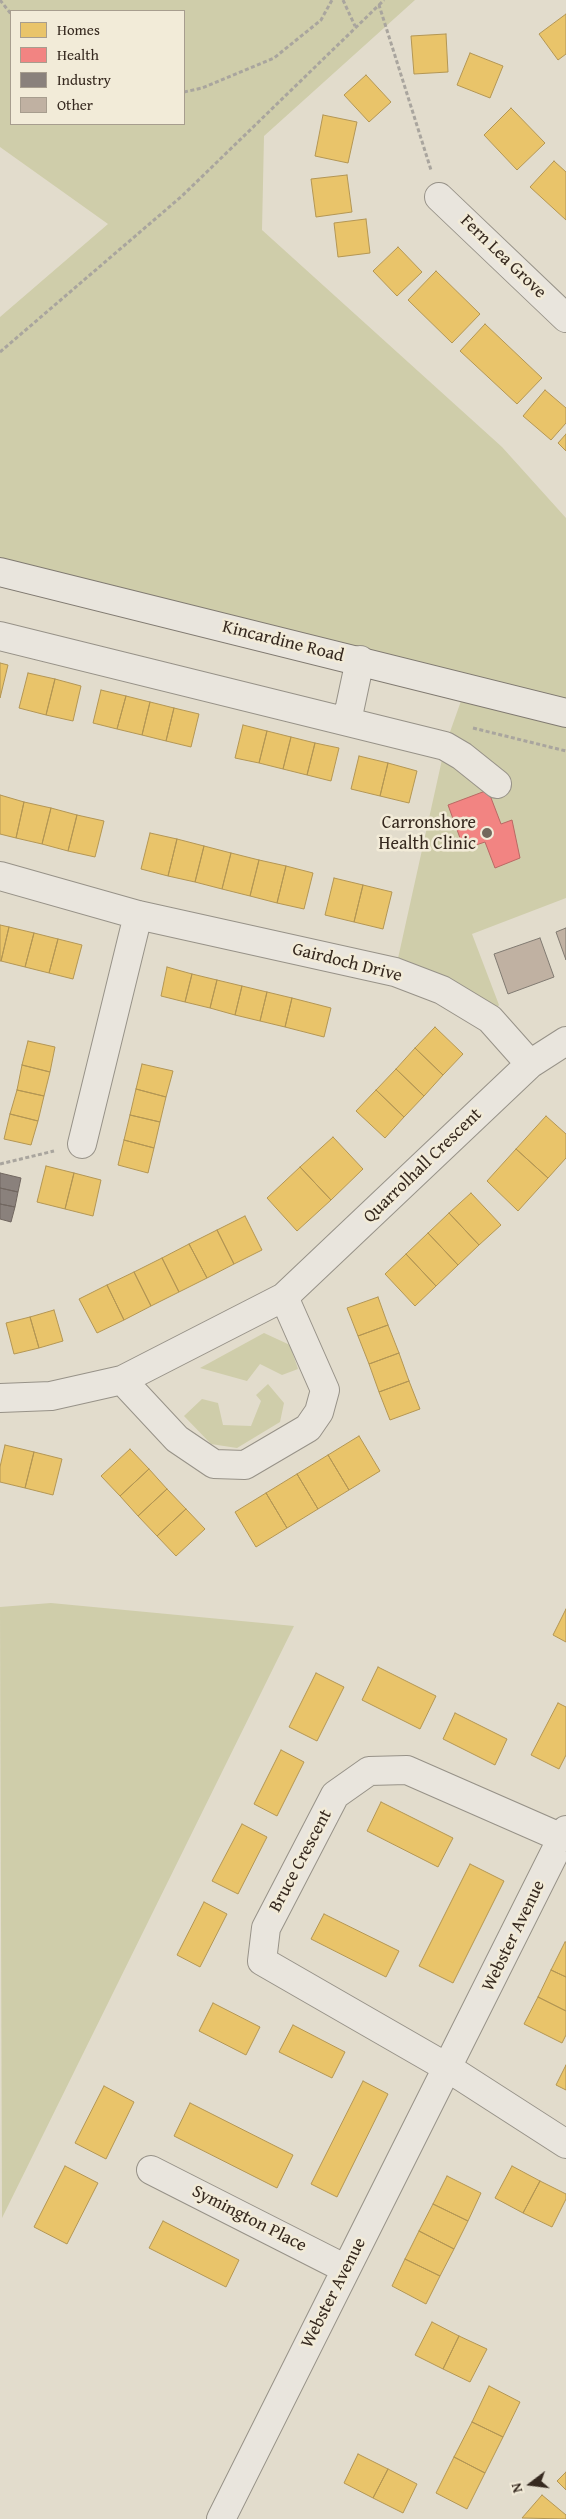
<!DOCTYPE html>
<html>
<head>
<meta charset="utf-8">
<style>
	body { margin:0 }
	#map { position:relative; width:566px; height:2519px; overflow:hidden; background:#e2dccc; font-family:"Gentium Book Plus",serif }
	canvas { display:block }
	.legend { position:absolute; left:10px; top:10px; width:175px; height:115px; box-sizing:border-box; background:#f2ebd8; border:1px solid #a79d8e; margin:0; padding:6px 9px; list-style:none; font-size:15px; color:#36291f }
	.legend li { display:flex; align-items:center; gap:10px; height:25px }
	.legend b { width:25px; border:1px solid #a79d8e }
	.north { position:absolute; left:506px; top:2459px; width:50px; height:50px; -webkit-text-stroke:4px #f2ebd8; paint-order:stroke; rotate:255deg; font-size:14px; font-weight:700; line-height:20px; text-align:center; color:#36291f }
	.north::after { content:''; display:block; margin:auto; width:18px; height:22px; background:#36291f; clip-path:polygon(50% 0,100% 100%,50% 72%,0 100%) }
</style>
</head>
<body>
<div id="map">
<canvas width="566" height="2519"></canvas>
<ul class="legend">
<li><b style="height:14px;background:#e9c46a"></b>Homes</li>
<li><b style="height:14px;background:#f28482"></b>Health</li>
<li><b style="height:14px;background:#8a817c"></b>Industry</li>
<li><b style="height:14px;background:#c0b1a2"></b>Other</li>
</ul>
<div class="north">N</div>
</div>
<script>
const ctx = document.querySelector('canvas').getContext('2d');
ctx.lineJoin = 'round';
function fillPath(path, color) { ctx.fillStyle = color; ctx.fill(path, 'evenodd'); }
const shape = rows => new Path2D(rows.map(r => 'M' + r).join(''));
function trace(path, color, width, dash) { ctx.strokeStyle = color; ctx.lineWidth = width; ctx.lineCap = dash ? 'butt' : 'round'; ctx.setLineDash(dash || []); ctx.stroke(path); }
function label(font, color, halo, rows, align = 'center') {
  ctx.font = font + ' "Gentium Book Plus",serif'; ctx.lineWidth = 5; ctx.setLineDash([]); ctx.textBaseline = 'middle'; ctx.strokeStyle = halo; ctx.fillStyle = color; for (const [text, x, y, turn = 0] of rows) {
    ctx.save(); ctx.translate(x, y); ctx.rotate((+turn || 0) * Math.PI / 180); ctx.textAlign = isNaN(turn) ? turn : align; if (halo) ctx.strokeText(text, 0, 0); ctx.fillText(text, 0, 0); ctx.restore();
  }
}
fillPath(shape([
	[0,0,415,0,264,136,262,230,502,447,566,518,566,898,472,934,499,1005,490,1019,395,972,445,746,466,687,0,572,0,317,108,224,0,147],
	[11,11,184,11,184,124,11,124],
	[264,1333,290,1345,298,1369,282,1375,260,1364,247,1381,200,1368],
	[268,1384,284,1403,280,1422,237,1448,211,1444,184,1416,202,1399,218,1403,223,1425,251,1426,261,1401,256,1395],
	[51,1603,294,1626,2,2218,0,1607]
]), '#cfcdaa');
const homes = shape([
	[566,14,566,54,558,60,539,34,566,14],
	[446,34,448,72,414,74,411,36,446,34],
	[470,53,503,66,490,98,457,85,470,53],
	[366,75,391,102,369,122,344,95,366,75],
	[511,108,545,143,517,170,484,135,511,108],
	[323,115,357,122,348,163,315,156,323,115],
	[554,161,566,172,566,220,530,187,554,161],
	[347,175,352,212,316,217,311,179,347,175],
	[366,219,370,253,338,257,334,223,366,219],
	[398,247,422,272,397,296,373,271,398,247],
	[436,271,480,314,452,343,408,300,436,271],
	[485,324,542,378,517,404,460,351,485,324],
	[545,390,566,408,566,423,551,440,523,416,545,390],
	[566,434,566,451,558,443,566,434],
	[0,663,8,665,0,698,0,663],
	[28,673,55,679,46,715,19,708,28,673],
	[55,679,81,686,73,721,46,715,55,679],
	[101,690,126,696,117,729,93,723,101,690],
	[126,696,150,702,142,735,117,729,126,696],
	[150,702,174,708,166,741,142,735,150,702],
	[174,708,199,714,191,747,166,741,174,708],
	[243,725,267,731,259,763,235,758,243,725],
	[267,731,291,737,283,769,259,763,267,731],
	[291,737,315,743,307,775,283,769,291,737],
	[315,743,339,748,331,781,307,775,315,743],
	[359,756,388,763,380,796,351,789,359,756],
	[388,763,417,771,409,803,380,796,388,763],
	[0,795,24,802,16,838,0,834,0,795],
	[24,802,51,808,42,844,16,838,24,802],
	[51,808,77,815,68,851,42,844,51,808],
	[77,815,104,821,95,857,68,851,77,815],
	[150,833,177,839,168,876,141,869,150,833],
	[177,839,204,846,195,882,168,876,177,839],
	[204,846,231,853,222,889,195,882,204,846],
	[231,853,259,860,250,896,222,889,231,853],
	[259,860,286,866,277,903,250,896,259,860],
	[286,866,313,873,304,909,277,903,286,866],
	[334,878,363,885,354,922,325,915,334,878],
	[363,885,392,892,383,929,354,922,363,885],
	[0,925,9,927,1,961,0,961,0,925],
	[9,927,34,933,25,967,1,961,9,927],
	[34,933,58,939,49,973,25,967,34,933],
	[58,939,82,945,73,979,49,973,58,939],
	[167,967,192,974,185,1002,161,996,167,967],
	[192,974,217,980,210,1008,185,1002,192,974],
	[217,980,242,986,235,1015,210,1008,217,980],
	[242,986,267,992,260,1021,235,1015,242,986],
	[267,992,292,998,285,1027,260,1021,267,992],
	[292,998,331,1008,324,1037,285,1027,292,998],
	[435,1027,463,1054,443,1075,415,1048,435,1027],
	[28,1041,55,1047,50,1072,22,1065,28,1041],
	[415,1048,443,1075,424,1096,396,1069,415,1048],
	[142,1064,173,1071,166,1097,136,1089,142,1064],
	[22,1065,50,1072,44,1096,17,1090,22,1065],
	[396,1069,424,1096,404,1117,376,1090,396,1069],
	[136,1089,166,1097,160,1122,130,1115,136,1089],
	[17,1090,44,1096,38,1121,10,1114,17,1090],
	[376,1090,404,1117,385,1138,356,1111,376,1090],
	[10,1114,38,1121,31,1145,4,1139,10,1114],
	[130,1115,160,1122,154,1148,124,1140,130,1115],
	[546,1116,566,1134,566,1158,548,1178,516,1149,546,1116],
	[333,1137,363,1169,331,1200,300,1167,333,1137],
	[124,1140,154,1148,148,1173,118,1165,124,1140],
	[516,1149,548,1178,518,1211,487,1181,516,1149],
	[46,1166,74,1173,65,1209,37,1202,46,1166],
	[300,1167,331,1200,297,1231,267,1198,300,1167],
	[74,1173,101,1180,93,1216,65,1209,74,1173],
	[471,1193,501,1225,479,1245,449,1213,471,1193],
	[449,1213,479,1245,458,1265,428,1233,449,1213],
	[245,1216,262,1250,234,1264,217,1230,245,1216],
	[217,1230,234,1264,207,1278,189,1244,217,1230],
	[428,1233,458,1265,436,1286,406,1254,428,1233],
	[189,1244,207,1278,179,1292,162,1258,189,1244],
	[406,1254,436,1286,415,1306,385,1274,406,1254],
	[162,1258,179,1292,151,1306,134,1272,162,1258],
	[134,1272,151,1306,124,1320,107,1285,134,1272],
	[107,1285,124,1320,97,1333,79,1299,107,1285],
	[378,1297,388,1325,358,1336,347,1308,378,1297],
	[54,1310,63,1341,39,1348,30,1317,54,1310],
	[30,1317,39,1348,14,1354,6,1323,30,1317],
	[388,1325,399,1353,369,1364,358,1336,388,1325],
	[399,1353,409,1381,379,1392,369,1364,399,1353],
	[409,1381,420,1409,390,1420,379,1392,409,1381],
	[359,1436,380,1471,349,1490,328,1455,359,1436],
	[5,1445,34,1452,25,1488,0,1482,0,1467,5,1445],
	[130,1449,149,1469,120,1496,101,1476,130,1449],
	[34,1452,62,1459,53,1495,25,1488,34,1452],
	[328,1455,349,1490,318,1509,297,1474,328,1455],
	[149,1469,167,1489,138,1516,120,1496,149,1469],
	[297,1474,318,1509,287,1528,266,1493,297,1474],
	[167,1489,186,1509,157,1536,138,1516,167,1489],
	[266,1493,287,1528,256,1547,235,1512,266,1493],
	[186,1509,205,1529,176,1556,157,1536,186,1509],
	[566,1609,566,1642,553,1635,566,1609],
	[378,1667,436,1696,420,1729,362,1700,378,1667],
	[316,1673,344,1687,317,1741,289,1727,316,1673],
	[558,1703,566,1707,566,1755,559,1769,531,1755,558,1703],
	[455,1713,507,1739,495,1765,443,1739,455,1713],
	[281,1750,304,1762,277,1816,254,1804,281,1750],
	[381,1802,453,1838,438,1867,367,1831,381,1802],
	[242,1824,267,1837,238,1894,212,1881,242,1824],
	[470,1864,504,1881,453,1983,419,1966,470,1864],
	[204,1902,227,1914,200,1967,177,1955,204,1902],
	[324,1914,399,1951,386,1977,311,1939,324,1914],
	[565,1942,566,1942,566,1977,551,1970,565,1942],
	[551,1970,566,1977,566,2011,538,1997,551,1970],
	[538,1997,566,2011,566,2035,562,2043,524,2024,538,1997],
	[213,2003,260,2027,246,2055,199,2031,213,2003],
	[293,2025,345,2052,332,2078,279,2052,293,2025],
	[566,2065,566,2090,556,2085,566,2065],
	[363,2081,388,2094,337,2197,311,2184,363,2081],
	[104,2086,134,2102,106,2159,75,2143,104,2086],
	[190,2103,293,2155,277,2188,174,2136,190,2103],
	[65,2166,98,2183,67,2244,34,2227,65,2166],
	[512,2166,540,2181,523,2213,495,2198,512,2166],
	[447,2176,481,2193,468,2221,433,2204,447,2176],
	[540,2181,566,2194,566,2199,552,2227,523,2213,540,2181],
	[433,2204,468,2221,454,2249,419,2231,433,2204],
	[163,2221,239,2260,226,2287,149,2248,163,2221],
	[419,2231,454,2249,440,2276,405,2259,419,2231],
	[405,2259,440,2276,426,2304,392,2286,405,2259],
	[432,2322,459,2336,443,2369,415,2355,432,2322],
	[459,2336,487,2349,470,2382,443,2369,459,2336],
	[489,2386,520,2402,503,2437,472,2422,489,2386],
	[472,2422,503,2437,485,2473,454,2457,472,2422],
	[358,2454,388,2469,373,2498,344,2483,358,2454],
	[454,2457,485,2473,467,2509,436,2493,454,2457],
	[388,2469,417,2484,403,2513,373,2498,388,2469],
	[566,2472,566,2490,557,2481,566,2472],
	[542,2495,566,2515,566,2519,522,2518,542,2495]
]);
fillPath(homes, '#e9c46a');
trace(homes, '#b39654', 1);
const health = shape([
	[488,790,501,824,512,820,520,858,495,868,485,842,464,849,448,805,488,790]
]);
fillPath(health, '#f28482');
trace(health, '#ba6964', 1);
const industry = shape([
	[0,1173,21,1178,18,1192,0,1188,0,1173],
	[0,1188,18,1192,15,1207,0,1204,0,1188],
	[0,1204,15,1207,11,1222,0,1219,0,1204]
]);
fillPath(industry, '#8a817c');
trace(industry, '#716760', 1);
const building = shape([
	[566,928,566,960,556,932,566,928],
	[540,938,554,977,508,994,494,954,540,938]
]);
fillPath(building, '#c0b1a2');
trace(building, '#807a71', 1);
const street = shape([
	[439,197,566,318],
	[0,636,445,746,462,756,497,784],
	[347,721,360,660],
	[0,876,138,915,395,972,442,990,490,1019,530,1064],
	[82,1144,138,915],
	[122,1380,177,1439,214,1464,245,1465,308,1428,319,1412,325,1390,284,1297],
	[0,1398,51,1396,122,1380,284,1297,530,1064,566,1041],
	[562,1838,407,1770,369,1771,335,1795,266,1928,262,1961,448,2068,566,2144],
	[151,2170,346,2269],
	[221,2519,566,1830]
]);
const secondary = shape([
	[0,572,566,713]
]);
trace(street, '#979288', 30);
trace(secondary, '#807a71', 30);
trace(shape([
	[0,0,11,14],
	[343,0,355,26],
	[379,5,384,0],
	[184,92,202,88,274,58,321,20,332,0],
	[0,352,182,196,379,5,431,170],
	[473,728,566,751],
	[0,1164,54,1151]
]), '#a9a59e', 3, [4, 2.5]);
trace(street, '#e9e5dd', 28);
trace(secondary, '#e9e5dd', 28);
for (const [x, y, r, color] of [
	[487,833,6,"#72685c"]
]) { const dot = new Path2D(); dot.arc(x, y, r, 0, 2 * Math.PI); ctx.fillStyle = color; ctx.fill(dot); trace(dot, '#f2ebd8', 2); }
label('18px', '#36291f', '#f2ebd8', [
	["Fern Lea Grove",503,257,44],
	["Kincardine Road",283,642,14],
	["Gairdoch Drive",347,963,14],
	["Quarrolhall Crescent",423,1166,-44],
	["Bruce Crescent",301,1861,-62],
	["Webster Avenue",514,1936,-64],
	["Symington Place",249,2219,27],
	["Webster Avenue",334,2293,-63]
]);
label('18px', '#36291f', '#f2ebd8', [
	["Carronshore",476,823],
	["Health Clinic",476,844]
], 'right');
</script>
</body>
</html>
